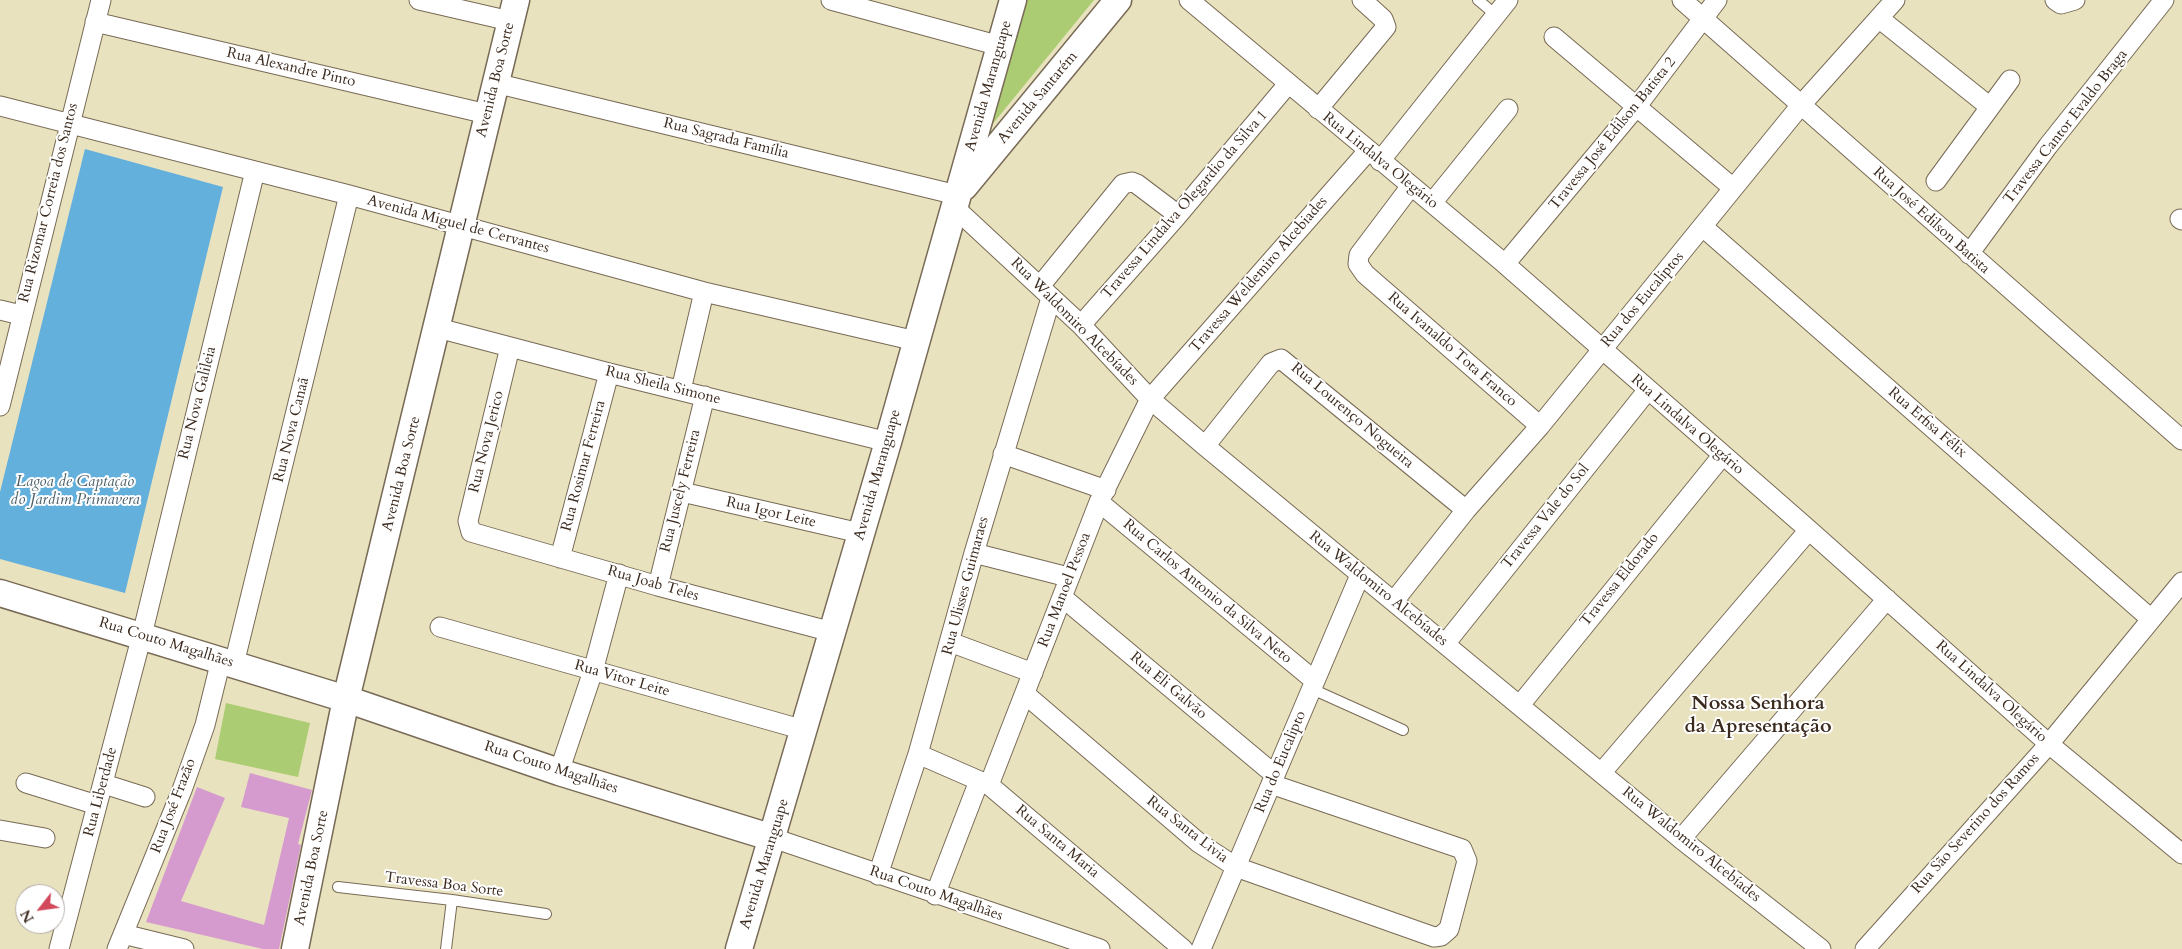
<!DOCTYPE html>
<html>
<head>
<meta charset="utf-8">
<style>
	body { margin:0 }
	#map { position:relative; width:2182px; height:949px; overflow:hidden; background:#e9e2be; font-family:Cardo,serif }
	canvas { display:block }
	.north { position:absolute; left:15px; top:884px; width:50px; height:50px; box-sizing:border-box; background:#fff; border:1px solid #b1aaa5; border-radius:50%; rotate:240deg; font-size:14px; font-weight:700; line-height:20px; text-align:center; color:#3b2a1e }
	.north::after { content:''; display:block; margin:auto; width:18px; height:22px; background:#d1495b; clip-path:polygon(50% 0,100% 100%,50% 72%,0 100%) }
</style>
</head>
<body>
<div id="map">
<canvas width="2182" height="949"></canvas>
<div class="north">N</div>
</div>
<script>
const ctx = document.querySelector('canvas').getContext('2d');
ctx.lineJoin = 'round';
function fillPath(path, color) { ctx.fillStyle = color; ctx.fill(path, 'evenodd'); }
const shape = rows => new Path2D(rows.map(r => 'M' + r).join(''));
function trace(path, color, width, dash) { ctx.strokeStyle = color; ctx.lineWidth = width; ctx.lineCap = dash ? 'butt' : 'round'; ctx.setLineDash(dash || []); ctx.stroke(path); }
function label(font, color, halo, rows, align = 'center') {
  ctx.font = font + ' Cardo,serif'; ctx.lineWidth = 4; ctx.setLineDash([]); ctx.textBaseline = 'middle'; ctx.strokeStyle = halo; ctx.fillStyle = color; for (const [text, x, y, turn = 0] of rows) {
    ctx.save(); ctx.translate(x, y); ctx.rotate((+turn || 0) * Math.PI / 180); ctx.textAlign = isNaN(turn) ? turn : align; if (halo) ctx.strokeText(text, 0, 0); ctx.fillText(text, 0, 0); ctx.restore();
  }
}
fillPath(shape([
	[1027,0,1094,0,991,126],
	[226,703,310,723,298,777,215,759]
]), '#accc73');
fillPath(shape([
	[85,149,223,187,125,593,0,559,0,492]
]), '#64b0dd');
fillPath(shape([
	[250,773,312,790,298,844,301,845,279,949,263,949,146,922,197,787,225,798,181,901,264,925,289,818,241,807]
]), '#d59bce');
const lane = shape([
	[1478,0,1496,15],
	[1312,689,1403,730],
	[338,887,452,900,546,914],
	[446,949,452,900]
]);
const street = shape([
	[419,0,510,21],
	[831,0,1000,46],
	[1189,0,1505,264,1809,530,2049,744,2182,854],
	[1682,0,2182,440],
	[2055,0,2061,4,2075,0],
	[1880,19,1990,107],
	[95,22,487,114],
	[1554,37,1733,188],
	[495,83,957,195],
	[0,106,349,195,704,292,916,341],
	[1318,109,1386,27,1383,19,1362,0],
	[1380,161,1508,0],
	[1936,181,2010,80],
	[1411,186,1359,255,1358,264,1365,274,1540,426],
	[1432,203,1508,109],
	[954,207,1081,325,1150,399,1205,446,1681,839,1821,949],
	[2180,219,2182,220],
	[1703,227,2151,619],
	[1969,254,2048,146,2164,0],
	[1505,264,1637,106,1717,0],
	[1040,286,1123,184,1132,182,1137,184,1178,215],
	[0,310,21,315],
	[1081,325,1178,215,1288,84],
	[438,328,609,373,888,442],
	[510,347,468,521,471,532,658,586,832,632],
	[681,390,704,292],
	[0,406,101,0],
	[1205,446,1271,363,1281,359,1466,510],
	[1003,454,1106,490],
	[682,492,860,533],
	[1099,502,1315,681],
	[974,553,1068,577],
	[560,558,609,373],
	[658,586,705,396],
	[1062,597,1275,775],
	[1394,601,1466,510,1540,426,1801,105,1895,0],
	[440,627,804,730],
	[950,642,1033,673],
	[1445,644,1647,391],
	[234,664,349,195],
	[1025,694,1199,843,1236,867,1434,937,1441,936,1449,929,1467,861,1462,849,1271,784],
	[1520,705,1722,456],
	[918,754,989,785,1183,949],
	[559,772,593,671,619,574],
	[1602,772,1809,530],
	[26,783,97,805],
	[104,784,145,797],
	[989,785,1099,502,1150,399,1368,151],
	[0,830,45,838],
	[773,838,1100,949],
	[1681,839,1887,599],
	[878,875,918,754,974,553,1051,298],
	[935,895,979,781],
	[123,934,184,949],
	[59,949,142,635,255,171],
	[117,949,182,790,205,725,221,660],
	[1201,949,1360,575],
	[1865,949,2049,744,2182,582]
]);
const secondary = shape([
	[964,187,1118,0],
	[0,593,346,699,559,772,773,838],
	[295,949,346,699,516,0],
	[739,949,888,442,1013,0]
]);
trace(lane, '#786a56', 12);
trace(street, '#786a56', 21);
trace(secondary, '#786a56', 29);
trace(lane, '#fff', 10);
trace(street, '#fff', 19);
trace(secondary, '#fff', 26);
label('15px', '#3b2a1e', '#fff', [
	["Rua Alexandre Pinto",291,68,13],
	["Avenida Boa Sorte",496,80,-76],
	["Avenida Maranguape",989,86,-74],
	["Avenida Santarém",1038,98,-50],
	["Travessa Cantor Evaldo Braga",2066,127,-52],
	["Travessa José Edilson Batista 2",1613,134,-51],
	["Rua Sagrada Família",726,139,14],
	["Rua Lindalva Olegário",1380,161,39],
	["Rua Rizomar Correia dos Santos",49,203,-76],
	["Travessa Lindalva Olegardio da Silva 1",1185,205,-49],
	["Rua José Edilson Batista",1931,221,42],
	["Avenida Miguel de Cervantes",458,225,15],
	["Travessa Weldemiro Alcebiades",1259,275,-49],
	["Rua dos Eucaliptos",1643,300,-50],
	["Rua Waldomiro Alcebíades",1074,322,45],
	["Rua Ivanaldo Tota Franco",1452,350,41],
	["Rua Sheila Simone",663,386,14],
	["Rua Nova Galileia",198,403,-76],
	["Rua Lourenço Nogueira",1352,416,40],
	["Rua Erfisa Félix",1927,423,41],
	["Rua Lindalva Olegário",1687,425,41],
	["Rua Nova Canaã",292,430,-76],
	["Rua Nova Jerico",487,442,-76],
	["Rua Rosimar Ferreira",584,466,-75],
	["Avenida Boa Sorte",402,474,-76],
	["Avenida Maranguape",878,475,-74],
	["Rua Juscely Ferreira",681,491,-76],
	["Rua Igor Leite",771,513,13],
	["Travessa Vale do Sol",1546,517,-51],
	["Travessa Eldorado",1620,580,-51],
	["Rua Joab Teles",653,584,16],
	["Rua Ulisses Guimaraes",966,586,-75],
	["Rua Waldomiro Alcebíades",1378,589,39],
	["Rua Manoel Pessoa",1065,590,-69],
	["Rua Carlos Antonio da Silva Neto",1207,592,40],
	["Rua Couto Magalhães",166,643,17],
	["Rua Vitor Leite",622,679,16],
	["Rua Eli Galvão",1168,686,40],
	["Rua Lindalva Olegário",1991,692,42],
	["Rua do Eucalipto",1281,762,-67],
	["Rua Couto Magalhães",551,768,18],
	["Rua Liberdade",101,792,-75],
	["Rua José Frazão",174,806,-69],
	["Rua São Severino dos Ramos",1976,824,-48],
	["Rua Santa Livia",1187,830,38],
	["Rua Santa Maria",1057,842,40],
	["Rua Waldomiro Alcebíades",1691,845,39],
	["Avenida Maranguape",765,864,-73],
	["Avenida Boa Sorte",312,868,-78],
	["Travessa Boa Sorte",444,885,7],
	["Rua Couto Magalhães",936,894,19]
]);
label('italic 16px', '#4b606a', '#fff', [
	["Lagoa de Captação",75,482],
	["do Jardim Primavera",75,500]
]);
label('bold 20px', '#3b2a1e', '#fff', [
	["Nossa Senhora",1758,704],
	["da Apresentação",1758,727]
]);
</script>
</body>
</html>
